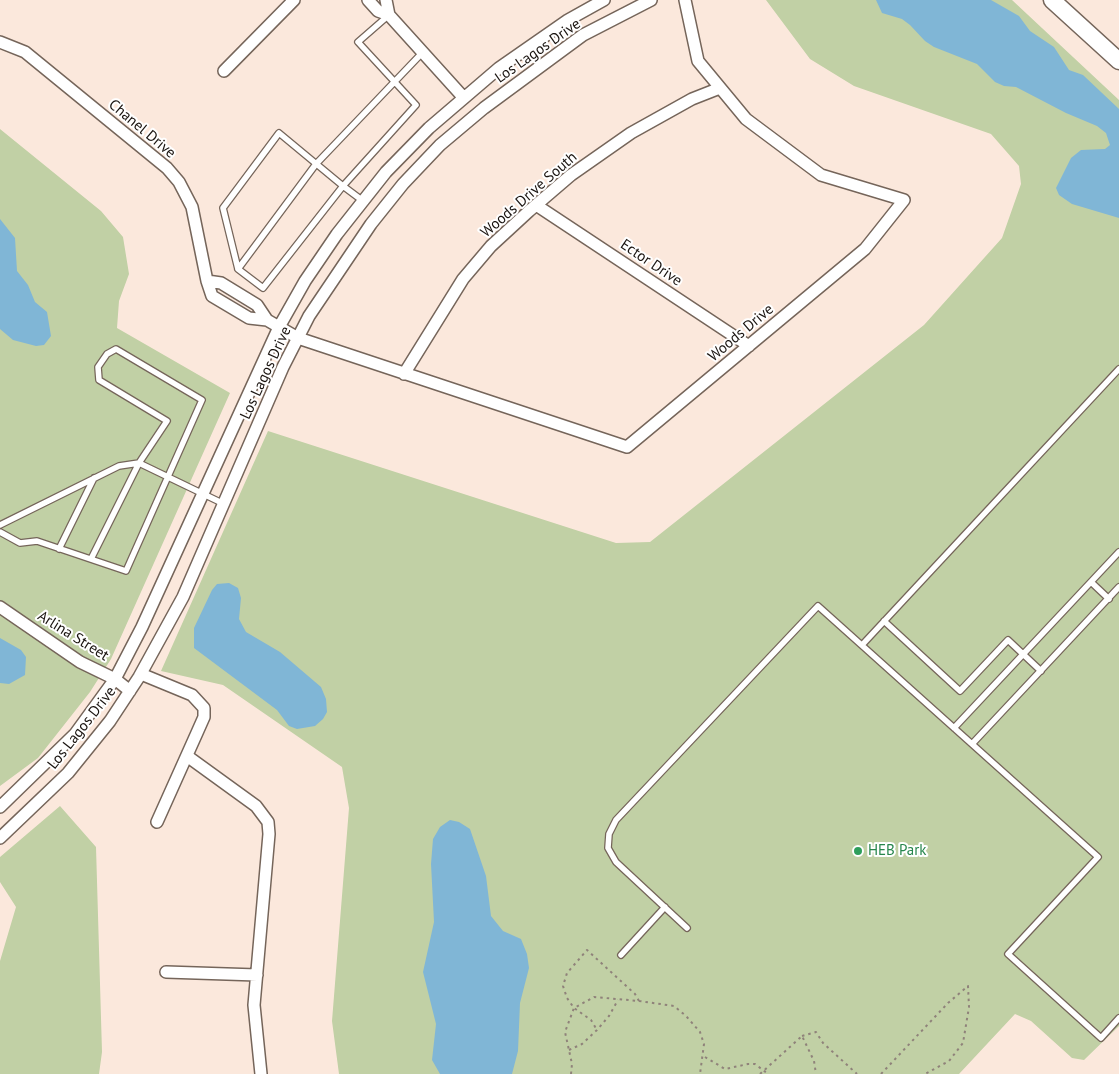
<!DOCTYPE html>
<html>
<head>
<meta charset="utf-8">
<style>
	body { margin:0 }
	canvas { display:block; background:#fbe8dc }
</style>
</head>
<body>
<canvas width="1119" height="1074"></canvas>
<script>
const ctx = document.querySelector('canvas').getContext('2d');
ctx.lineJoin = 'round';
function fillPath(path, color) { ctx.fillStyle = color; ctx.fill(path, 'evenodd'); }
const shape = rows => new Path2D(rows.map(r => 'M' + r).join(''));
function trace(path, color, width, dash) { ctx.strokeStyle = color; ctx.lineWidth = width; ctx.lineCap = dash ? 'butt' : 'round'; ctx.setLineDash(dash || []); ctx.stroke(path); }
function label(font, color, halo, rows, align = 'center') {
  ctx.font = font + ' "PT Sans",sans-serif'; ctx.lineWidth = 4; ctx.setLineDash([]); ctx.textBaseline = 'middle'; ctx.strokeStyle = halo; ctx.fillStyle = color; for (const [text, x, y, turn = 0] of rows) {
    ctx.save(); ctx.translate(x, y); ctx.rotate((+turn || 0) * Math.PI / 180); ctx.textAlign = isNaN(turn) ? turn : align; if (halo) ctx.strokeText(text, 0, 0); ctx.fillText(text, 0, 0); ctx.restore();
  }
}
fillPath(shape([
	[766,0,1012,0,1119,100,1119,1026,1084,1060,1072,1058,1031,1021,1015,1014,959,1074,339,1074,332,1021,349,808,342,767,223,685,161,671,268,431,616,543,650,542,924,325,1002,238,1021,184,1019,166,991,134,854,86,810,59],
	[0,129,101,211,123,237,129,274,119,301,117,328,230,393,111,659,90,692,38,758,0,786],
	[60,806,96,847,102,1052,99,1074,0,1074,0,961,16,907,0,882,0,857]
]), '#c1d0a5');
fillPath(shape([
	[876,0,991,0,1019,16,1030,31,1054,47,1069,70,1083,75,1119,109,1119,218,1072,204,1059,195,1056,188,1071,158,1081,150,1105,149,1110,145,1106,133,1097,126,1066,113,1016,87,1004,86,995,82,977,64,934,47,925,41,910,25,902,19,882,13],
	[0,219,15,238,17,271,28,285,35,302,47,312,51,336,44,345,36,346,13,340,0,329],
	[229,583,238,588,241,598,239,619,246,632,280,652,321,687,326,699,327,712,323,719,315,726,297,729,289,726,277,710,194,648,194,628,212,590,217,584],
	[0,638,21,650,26,657,25,675,9,684,0,683],
	[450,820,459,822,470,829,486,876,491,916,503,931,521,939,527,954,529,968,520,1003,518,1051,512,1074,440,1074,432,1060,436,1024,423,972,434,922,431,864,433,839,440,827]
]), '#80b6d6');
const lane = shape([
	[363,201,343,186,279,133,223,208,238,269,263,288,343,186,416,105,358,42,389,15],
	[238,269,316,164,423,52],
	[0,525,119,466,139,463,222,503],
	[0,532,20,543,37,541,126,571,202,400,116,349,107,354,98,367,99,380,167,421,139,463,91,559],
	[59,549,94,478],
	[1091,582,1109,599],
	[884,621,960,691,1008,640,1041,671],
	[862,645,1119,369],
	[954,728,1119,552],
	[972,744,1119,587],
	[687,928,616,862,608,848,609,834,616,820,818,606,1098,857,1008,954,1101,1038,1119,1018],
	[621,955,665,907]
]);
const street = shape([
	[368,0,378,11,389,15,464,98],
	[386,0,389,15],
	[0,42,25,52,167,168,179,182,192,207,207,281],
	[224,71,294,0],
	[536,205,749,346],
	[267,320,249,318,212,296,207,281,221,283,257,305,267,320,298,338,627,447,865,249,904,200,821,175,746,119,698,61,685,0],
	[404,374,463,279,491,246,529,211,571,175,631,133,692,99,720,88],
	[0,607,80,662,115,679,130,691],
	[141,674,192,695,204,708,204,717,196,735,157,822],
	[187,756,256,806,268,822,269,834,254,1005,261,1074],
	[0,807,75,734,115,679,142,627,279,327,305,281,337,234,386,172,429,128,499,68,568,20,604,0],
	[0,838,68,773,110,721,139,677,183,597,283,367,309,316,371,224,403,184,440,145,484,108,583,35,651,0],
	[166,972,257,975]
]);
const secondary = shape([
	[1052,0,1119,61]
]);
trace(lane, '#75655a', 8);
trace(street, '#75655a', 14);
trace(secondary, '#75655a', 19);
trace(shape([
	[639,1001,674,1006,686,1016,700,1032,704,1044,700,1074],
	[802,1036,816,1032,823,1043,857,1074],
	[569,1050,582,1044,597,1030,609,1016,618,1000],
	[705,1057,725,1069,748,1064,755,1064,768,1074],
	[571,1074,572,1064,565,1032,574,1008,594,997,639,1001,635,994,587,950,567,973,563,986,567,998,574,1008,591,1020,597,1030],
	[760,1074,802,1036,814,1061,816,1074],
	[881,1074,948,1003,968,986,969,1007,963,1043,949,1061,925,1074]
]), '#8f827a', 2, [2.5, 4]);
trace(lane, '#fff', 5.5);
trace(street, '#fff', 11);
trace(secondary, '#fff', 16);
for (const [x, y, r, color] of [
	[858,851,5,"#2e9e5b"]
]) { const dot = new Path2D(); dot.arc(x, y, r, 0, 2 * Math.PI); ctx.fillStyle = color; ctx.fill(dot); trace(dot, '#fff', 2); }
label('15px', '#19130f', '#fff', [
	["Los Lagos Drive",538,51,-35],
	["Chanel Drive",142,129,40],
	["Woods Drive South",529,195,-41],
	["Ector Drive",651,263,34],
	["Woods Drive",741,333,-40],
	["Los Lagos Drive",266,373,-65],
	["Arlina Street",73,636,32],
	["Los Lagos Drive",82,728,-52]
]);
label('15px', '#27864d', '#fff', [
	["HEB Park",868,851]
], 'left');
</script>
</body>
</html>
